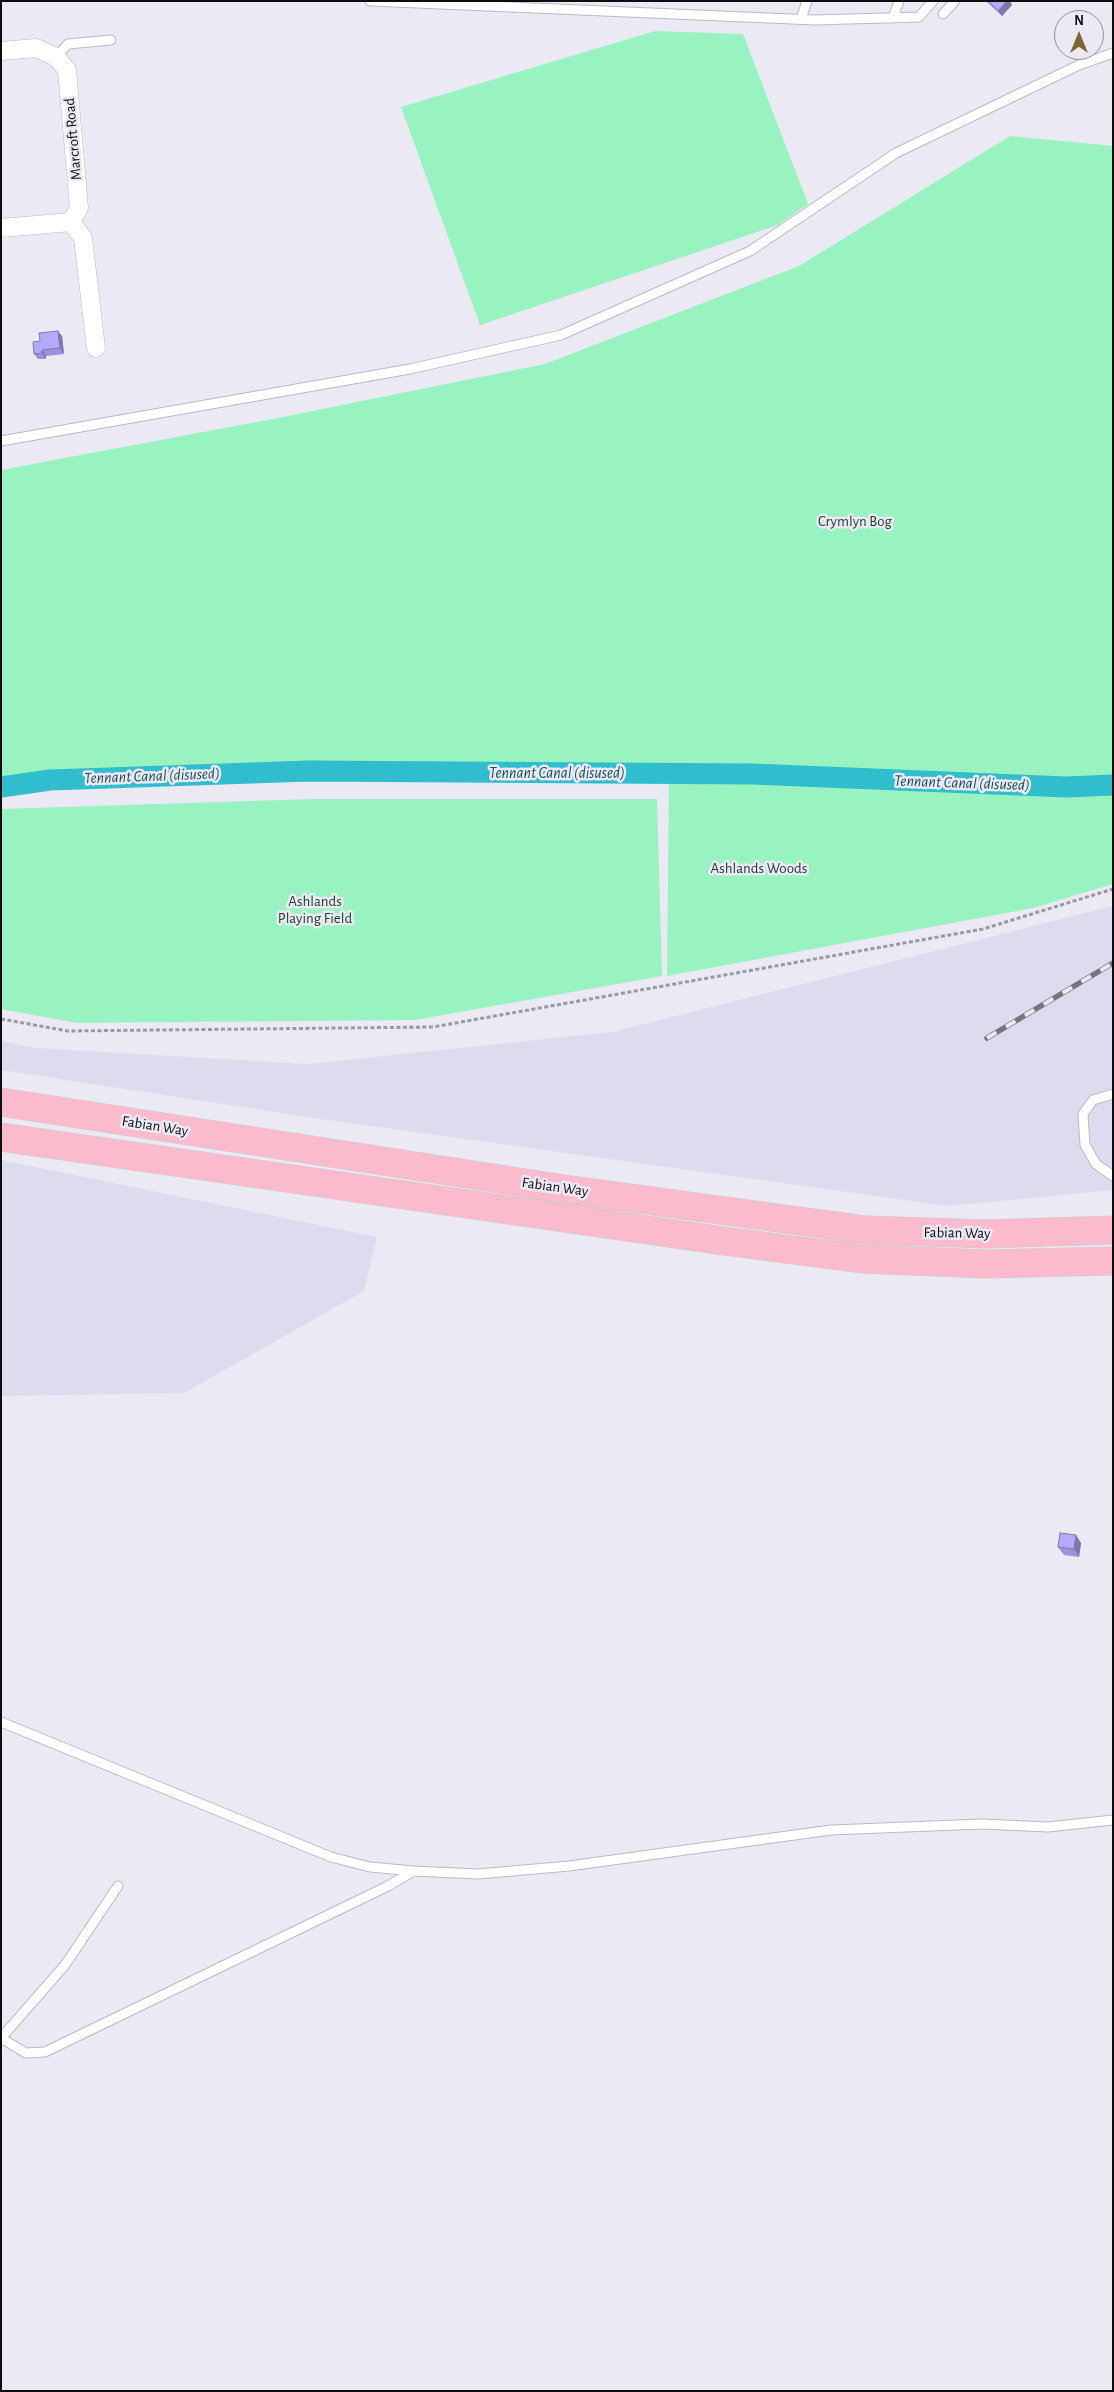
<!DOCTYPE html>
<html>
<head>
<meta charset="utf-8">
<style>
	body { margin:0 }
	#map { position:relative; width:1114px; height:2392px; overflow:hidden; background:#eae9f4; font-family:"Alegreya Sans",sans-serif }
	canvas { display:block }
	.frame { position:absolute; inset:0; border:2px solid #0d0d10; pointer-events:none }
	.north { position:absolute; left:1054px; top:10px; width:50px; height:50px; box-sizing:border-box; background:#eae9f4; border:1px solid #929199; border-radius:50%; rotate:0deg; font-size:14px; font-weight:700; line-height:20px; text-align:center; color:#0d0d10 }
	.north::after { content:''; display:block; margin:auto; width:18px; height:22px; background:#7b6736; clip-path:polygon(50% 0,100% 100%,50% 72%,0 100%) }
</style>
</head>
<body>
<div id="map">
<canvas width="1114" height="2392"></canvas>
<div class="frame"></div>
<div class="north">N</div>
</div>
<script>
const ctx = document.querySelector('canvas').getContext('2d');
ctx.lineJoin = 'round';
function fillPath(path, color) { ctx.fillStyle = color; ctx.fill(path, 'evenodd'); }
const shape = rows => new Path2D(rows.map(r => 'M' + r).join(''));
function trace(path, color, width, dash) { ctx.strokeStyle = color; ctx.lineWidth = width; ctx.lineCap = dash ? 'butt' : 'round'; ctx.setLineDash(dash || []); ctx.stroke(path); }
function label(font, color, halo, rows, align = 'center') {
  ctx.font = font + ' "Alegreya Sans",sans-serif'; ctx.lineWidth = 5; ctx.setLineDash([]); ctx.textBaseline = 'middle'; ctx.strokeStyle = halo; ctx.fillStyle = color; for (const [text, x, y, turn = 0] of rows) {
    ctx.save(); ctx.translate(x, y); ctx.rotate((+turn || 0) * Math.PI / 180); ctx.textAlign = isNaN(turn) ? turn : align; if (halo) ctx.strokeText(text, 0, 0); ctx.fillText(text, 0, 0); ctx.restore();
  }
}
fillPath(shape([
	[1113,906,1113,1190,948,1206,314,1118,1,1070,1,1041,35,1048,308,1064,612,1032],
	[1,1160,377,1237,364,1291,184,1393,1,1396]
]), '#dddcee');
fillPath(shape([
	[655,31,743,34,808,204,778,225,480,325,401,107],
	[1010,136,1113,146,1113,785,1066,787,753,774,309,771,50,780,1,787,1,470,278,418,545,364,799,266],
	[669,777,753,778,1065,791,1113,789,1113,884,1033,908,667,976],
	[313,799,657,799,662,976,415,1020,77,1023,1,1009,1,809]
]), '#99f3c1');
trace(shape([
	[1,787,50,780,309,771,753,774,1066,787,1113,785]
]), '#30bdcd', 21);
const service = shape([
	[370,1,815,20,919,17,933,1],
	[943,14,955,1],
	[893,18,899,1],
	[801,19,807,1],
	[56,57,68,44,111,40],
	[1,441,410,369,561,335,750,251,896,153,1079,65,1113,53],
	[1113,1094,1093,1100,1083,1114,1085,1145,1096,1164,1113,1176],
	[1,1722,331,1857,370,1867,414,1871,478,1874,569,1866,831,1830,982,1824,1048,1827,1113,1820],
	[1,2038,26,2053,45,2052,386,1887,414,1871],
	[1,2038,65,1965,118,1886]
]);
const minor = shape([
	[1,51,36,48,56,57,67,70,79,208,71,222,1,228],
	[71,222,83,238,96,348]
]);
const trunk = shape([
	[1,1102,564,1189,866,1230,985,1234,1113,1230],
	[1,1137,724,1241,863,1259,987,1264,1113,1261]
]);
trace(service, '#bab9c4', 11);
trace(minor, '#bab9c4', 19);
trace(trunk, '#cacaca', 29);
trace(shape([
	[1,1019,68,1031,433,1027,983,929,1113,889]
]), '#9a99a2', 3, [4, 2.5]);
trace(service, '#fff', 9);
trace(minor, '#fff', 18);
trace(trunk, '#fbbbcc', 28);
const rail = shape([
	[987,1038,1113,963]
]);
trace(rail, '#75757c', 5.5);
trace(rail, '#eae9f4', 4, [11]);
fillPath(shape([
	[986,1,1010,1,1012,5,1002,16],
	[62,336,64,354,46,356,46,359,38,359,34,354,40,341],
	[1081,1543,1079,1557,1064,1555,1058,1547]
]), '#9b92d9');
fillPath(shape([
	[1007,1,1010,1,1012,5,1002,16,998,11],
	[58,331,62,336,64,354,60,348],
	[42,350,46,356,46,359,42,353],
	[1076,1535,1081,1543,1079,1557,1074,1549]
]), '#7e77b0');
const building = shape([
	[988,1,1007,1,998,11,988,1],
	[58,331,60,348,42,350,42,353,34,354,33,342,40,341,39,333,58,331],
	[1060,1533,1076,1535,1074,1549,1058,1547,1060,1533]
]);
fillPath(building, '#b4aafc');
trace(building, '#7e77b0', 1);
label('15px', '#0d0d10', '#eae9f4', [
	["Marcroft Road",73,139,-95],
	["Fabian Way",155,1126,9],
	["Fabian Way",555,1187,8],
	["Fabian Way",957,1233,1]
]);
label('15px', '#173f2a', '#eae9f4', [
	["Crymlyn Bog",855,521],
	["Ashlands Woods",759,868],
	["Ashlands",315,901],
	["Playing Field",315,918]
]);
label('italic 16px', '#144e54', '#eae9f4', [
	["Tennant Canal (disused)",557,773],
	["Tennant Canal (disused)",152,776,-2],
	["Tennant Canal (disused)",962,783,2]
]);
</script>
</body>
</html>
